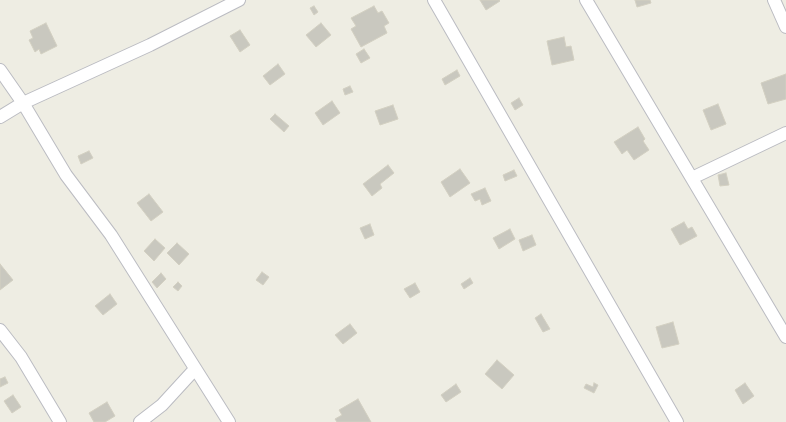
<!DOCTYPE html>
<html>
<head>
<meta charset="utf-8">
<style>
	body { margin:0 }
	canvas { display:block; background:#eeede3 }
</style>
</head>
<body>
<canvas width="786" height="422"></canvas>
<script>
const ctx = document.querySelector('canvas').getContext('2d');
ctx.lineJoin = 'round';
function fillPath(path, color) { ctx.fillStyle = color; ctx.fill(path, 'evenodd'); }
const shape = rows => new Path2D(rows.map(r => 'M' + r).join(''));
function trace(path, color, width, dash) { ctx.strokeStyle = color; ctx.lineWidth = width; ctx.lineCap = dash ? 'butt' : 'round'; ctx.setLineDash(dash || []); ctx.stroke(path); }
const building = shape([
	[480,0,499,0,500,1,486,10,480,0],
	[635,0,650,0,651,3,637,7,635,0],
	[314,6,318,12,314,15,310,8,314,6],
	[374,6,378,13,382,11,389,23,384,26,387,33,361,47,351,29,356,26,351,18,374,6],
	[46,23,57,46,41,54,39,49,35,52,29,40,33,38,30,31,46,23],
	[321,23,331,35,316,47,306,35,321,23],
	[240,30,250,45,240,52,230,36,240,30],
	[564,37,566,47,571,46,574,60,552,65,547,41,564,37],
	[364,49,370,58,361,63,356,54,364,49],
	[278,64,285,74,270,85,263,76,278,64],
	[457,70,460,76,445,85,442,79,457,70],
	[786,74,786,99,768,104,761,83,786,74],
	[350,86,353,92,345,95,343,89,350,86],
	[519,98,523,105,515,110,511,103,519,98],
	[332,101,340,113,323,125,315,113,332,101],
	[718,104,726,124,711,130,703,110,718,104],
	[393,105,398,119,380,125,375,111,393,105],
	[275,114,289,126,284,132,270,119,275,114],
	[638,127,645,139,643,141,649,150,634,160,627,150,622,154,614,142,638,127],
	[89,151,93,158,81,164,78,156,89,151],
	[388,165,394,173,380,184,382,188,372,196,363,184,388,165],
	[460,169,470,183,450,197,441,182,460,169],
	[514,170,517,176,505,181,503,175,514,170],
	[726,173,729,185,720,186,718,175,726,173],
	[485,188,491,201,482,205,480,199,475,201,471,194,485,188],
	[149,194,163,212,151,221,137,203,149,194],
	[684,222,688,229,692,227,697,236,680,245,671,229,684,222],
	[370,224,374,235,365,239,360,228,370,224],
	[510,229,515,239,499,249,493,238,510,229],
	[532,235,536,245,523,251,519,240,532,235],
	[155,239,165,248,154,261,144,251,155,239],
	[177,243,189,254,179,265,167,253,177,243],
	[0,264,13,280,0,290,0,264],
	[262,272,269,277,263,285,256,280,262,272],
	[161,273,166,279,157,288,152,282,161,273],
	[470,278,473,283,464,289,461,284,470,278],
	[178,282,182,286,178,291,173,287,178,282],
	[415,283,420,292,410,298,404,289,415,283],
	[110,294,117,304,103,315,95,306,110,294],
	[541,314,550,329,543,332,535,318,541,314],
	[673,322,679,344,662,348,656,327,673,322],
	[350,324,357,333,343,344,335,335,350,324],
	[497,360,514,375,502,389,485,374,497,360],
	[5,377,8,383,0,387,0,379,5,377],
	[594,383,598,385,594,393,584,388,586,384,593,387,594,383],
	[745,383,754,396,743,404,735,390,745,383],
	[456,384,461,392,446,402,441,395,456,384],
	[13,395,21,407,12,413,4,401,13,395],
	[358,399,371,422,337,422,335,419,342,415,339,410,358,399],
	[107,402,115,416,105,422,94,422,89,413,107,402]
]);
fillPath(building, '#c9c8bf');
trace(building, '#d3d0c2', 1);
const minor = shape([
	[434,0,677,422],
	[586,0,786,337],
	[774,0,786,27],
	[0,70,23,103,66,175,111,235,229,422],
	[0,117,23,103,150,45,239,0],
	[692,178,786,133],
	[0,330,21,357,60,422],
	[140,422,162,405,195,369]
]);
trace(minor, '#bbbcc2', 14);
trace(minor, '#fff', 12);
</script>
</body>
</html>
